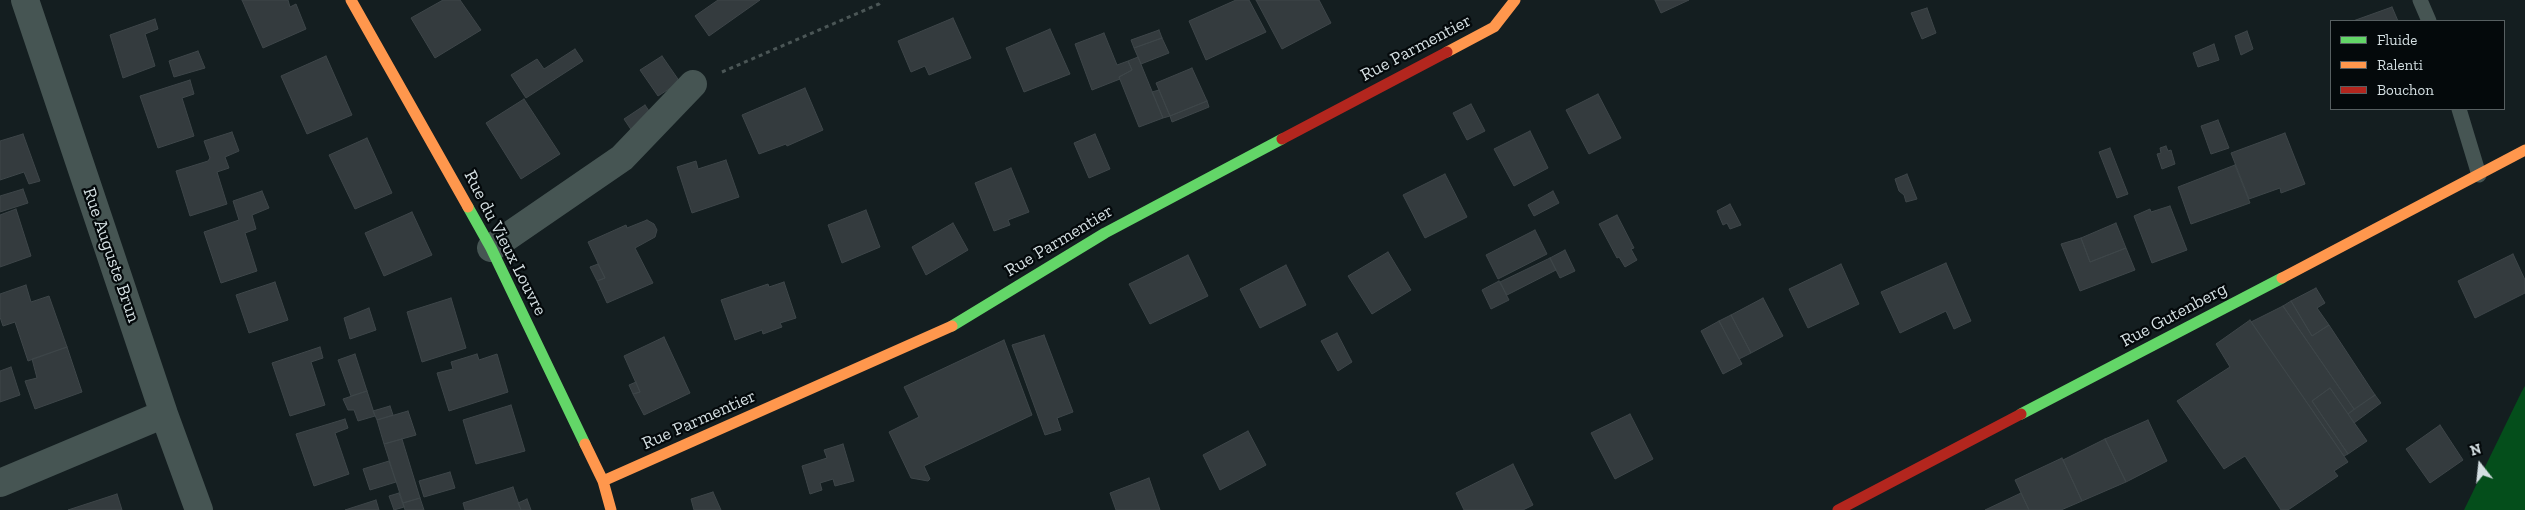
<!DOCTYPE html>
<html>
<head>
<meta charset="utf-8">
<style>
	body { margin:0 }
	#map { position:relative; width:2525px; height:510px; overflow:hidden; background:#141e20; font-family:"Zilla Slab",serif }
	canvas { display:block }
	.legend { position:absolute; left:2330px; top:20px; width:175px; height:90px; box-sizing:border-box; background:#04090b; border:1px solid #575f61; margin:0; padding:6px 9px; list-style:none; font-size:15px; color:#d4dfe2 }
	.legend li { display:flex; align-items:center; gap:10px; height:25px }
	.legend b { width:25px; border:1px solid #575f61 }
	.north { position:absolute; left:2455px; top:440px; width:50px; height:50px; -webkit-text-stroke:4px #04090b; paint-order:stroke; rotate:344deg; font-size:14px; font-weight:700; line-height:20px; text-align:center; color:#d4dfe2 }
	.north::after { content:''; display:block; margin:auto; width:18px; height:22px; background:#d4dfe2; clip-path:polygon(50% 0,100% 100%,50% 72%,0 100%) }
</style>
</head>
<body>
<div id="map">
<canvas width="2525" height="510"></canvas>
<ul class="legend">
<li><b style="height:6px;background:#63d668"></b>Fluide</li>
<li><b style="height:6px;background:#ff974d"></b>Ralenti</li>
<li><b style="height:6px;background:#b3261e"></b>Bouchon</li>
</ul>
<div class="north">N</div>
</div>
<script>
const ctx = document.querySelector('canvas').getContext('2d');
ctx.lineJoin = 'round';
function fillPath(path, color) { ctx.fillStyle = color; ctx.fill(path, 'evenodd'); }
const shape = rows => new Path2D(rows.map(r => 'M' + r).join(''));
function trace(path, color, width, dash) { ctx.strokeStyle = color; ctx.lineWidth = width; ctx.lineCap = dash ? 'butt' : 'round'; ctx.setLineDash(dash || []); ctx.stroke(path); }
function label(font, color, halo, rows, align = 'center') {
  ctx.font = font + ' "Zilla Slab",serif'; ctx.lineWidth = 4.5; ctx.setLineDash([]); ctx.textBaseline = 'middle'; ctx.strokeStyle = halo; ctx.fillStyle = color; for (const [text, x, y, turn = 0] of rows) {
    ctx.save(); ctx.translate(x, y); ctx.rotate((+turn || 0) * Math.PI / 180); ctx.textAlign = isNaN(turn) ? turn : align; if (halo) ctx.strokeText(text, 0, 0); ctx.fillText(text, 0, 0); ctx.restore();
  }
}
fillPath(shape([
	[2525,386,2525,510,2464,510,2522,391]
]), '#044e1b');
const building = shape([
	[242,0,288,0,290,7,296,4,306,29,263,48,242,0],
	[443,0,460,0,481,30,435,58,411,18,443,0],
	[718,0,760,0,709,36,695,16,718,0],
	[1236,0,1249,0,1266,32,1206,60,1189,21,1236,0],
	[1256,0,1319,0,1331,23,1282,49,1256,0],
	[1655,0,1689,0,1661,13,1655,0],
	[2392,7,2398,21,2353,21,2392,7],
	[1927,8,1936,33,1922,39,1911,13,1927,8],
	[953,18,971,58,929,75,925,66,911,72,898,41,953,18],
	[155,19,158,29,145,34,155,66,123,78,110,35,155,19],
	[1050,29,1070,74,1024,92,1006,48,1050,29],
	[1159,30,1162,38,1134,48,1131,40,1159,30],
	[2247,31,2253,49,2241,55,2235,36,2247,31],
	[1104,33,1117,65,1128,61,1132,70,1119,77,1120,79,1092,90,1075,44,1104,33],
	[1162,38,1169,53,1141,64,1134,48,1162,38],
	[2214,44,2219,60,2198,67,2193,53,2214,44],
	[575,49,583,61,526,98,511,75,537,59,544,69,575,49],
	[198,51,205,68,174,77,169,61,198,51],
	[326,56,352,115,307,134,281,76,326,56],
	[662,56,680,82,658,96,640,70,662,56],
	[1138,57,1163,118,1139,127,1119,77,1132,70,1128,61,1138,57],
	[1192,68,1207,101,1170,116,1156,83,1192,68],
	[190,80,194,94,182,98,194,136,158,148,140,96,190,80],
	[805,88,823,130,787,146,786,144,759,154,742,115,805,88],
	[1159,90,1170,116,1163,118,1152,92,1159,90],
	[1598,94,1621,138,1589,154,1566,110,1598,94],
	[524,99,560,154,521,179,486,123,524,99],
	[1207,101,1209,107,1172,122,1170,116,1207,101],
	[1471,104,1485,131,1467,140,1453,113,1471,104],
	[645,105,653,117,632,131,624,119,645,105],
	[2218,120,2229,148,2211,154,2201,126,2218,120],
	[1530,131,1548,168,1514,186,1494,149,1530,131],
	[232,132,239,151,225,157,229,168,217,172,227,204,190,216,176,171,208,161,210,158,204,141,232,132],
	[2285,133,2305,184,2281,193,2280,188,2249,199,2231,153,2285,133],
	[23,134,40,181,29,184,24,172,0,180,0,141,23,134],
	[1095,134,1110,169,1089,178,1074,143,1095,134],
	[367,138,392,193,355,209,329,155,367,138],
	[2166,146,2168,151,2171,150,2175,164,2162,169,2157,154,2161,153,2160,148,2166,146],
	[2110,148,2128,194,2117,198,2099,152,2110,148],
	[726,160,739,197,692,213,677,167,696,161,698,169,726,160],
	[2235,165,2250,203,2191,224,2178,187,2235,165],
	[1011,168,1029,212,1008,220,1010,225,994,231,975,183,1011,168],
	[1445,174,1467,217,1425,238,1403,195,1445,174],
	[1907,174,1917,199,1906,202,1904,195,1899,191,1895,179,1907,174],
	[23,189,28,203,0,212,0,196,23,189],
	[262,191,269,208,252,215,256,229,245,233,257,271,221,283,204,232,239,220,233,201,262,191],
	[1553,191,1559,203,1534,216,1528,205,1553,191],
	[1730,204,1741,225,1730,229,1727,223,1723,225,1717,211,1730,204],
	[2170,206,2187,250,2152,263,2134,216,2150,209,2151,212,2170,206],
	[16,209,31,256,0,267,0,215,16,209],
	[866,210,880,247,842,263,828,225,866,210],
	[412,212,432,255,384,276,365,233,412,212],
	[1617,215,1634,248,1631,249,1637,260,1625,267,1619,257,1617,258,1599,224,1617,215],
	[647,220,654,224,657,230,655,237,635,248,653,283,607,303,597,281,605,278,588,242,626,225,627,228,647,220],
	[953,223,968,250,926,275,912,247,953,223],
	[2116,223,2126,248,2090,262,2081,238,2116,223],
	[1535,230,1547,254,1498,279,1486,255,1535,230],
	[2081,238,2090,262,2126,248,2135,270,2080,291,2061,244,2081,238],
	[1565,250,1575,271,1560,278,1550,258,1565,250],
	[1388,252,1411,290,1372,314,1348,276,1388,252],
	[2513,254,2525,280,2525,293,2475,318,2458,281,2513,254],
	[1188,255,1208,296,1150,324,1129,284,1188,255],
	[1550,258,1556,270,1507,295,1500,282,1550,258],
	[1946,263,1971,321,1954,329,1946,311,1900,333,1881,292,1946,263],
	[598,264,605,278,597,281,590,267,598,264],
	[1841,264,1859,304,1808,328,1789,289,1841,264],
	[1286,265,1306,305,1260,328,1240,289,1286,265],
	[1499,281,1509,300,1491,309,1482,290,1499,281],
	[275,282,288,320,249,333,236,295,275,282],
	[784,282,796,318,780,323,782,327,763,334,762,330,735,340,721,300,768,284,769,287,784,282],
	[26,285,31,302,49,296,67,347,28,361,15,322,3,326,0,317,0,294,26,285],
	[2316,288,2325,303,2317,308,2329,325,2312,336,2291,301,2316,288],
	[451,298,466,348,422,362,407,312,451,298],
	[1763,298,1783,336,1751,353,1731,315,1763,298],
	[2291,301,2312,336,2329,325,2375,395,2354,409,2283,306,2291,301],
	[2283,306,2354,409,2348,414,2330,388,2312,401,2348,454,2344,456,2251,322,2283,306],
	[369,308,376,330,350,339,344,318,369,308],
	[1731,315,1751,353,1739,359,1719,321,1731,315],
	[2250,320,2348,462,2334,471,2338,476,2288,510,2281,510,2245,456,2224,469,2177,401,2230,367,2216,344,2250,320],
	[1719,321,1742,364,1723,374,1701,331,1719,321],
	[1337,333,1352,362,1338,371,1321,341,1337,333],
	[1044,335,1073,412,1057,418,1061,430,1045,435,1012,345,1044,335],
	[664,337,690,393,644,415,633,394,640,392,624,356,664,337],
	[1004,340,1032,415,924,466,930,479,928,481,911,478,889,432,919,417,904,387,1004,340],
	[67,347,82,392,35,409,25,381,37,378,32,359,67,347],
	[320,347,323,358,311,362,325,405,290,416,272,363,320,347],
	[355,354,367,391,351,396,338,360,355,354],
	[477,354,479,360,497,354,508,392,449,411,437,373,453,369,451,362,477,354],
	[11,367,20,395,0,402,0,371,11,367],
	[636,382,640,392,633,394,629,385,636,382],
	[2330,388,2367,441,2348,454,2312,401,2330,388],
	[367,391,375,416,358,421,354,410,348,410,343,399,367,391],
	[2375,395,2381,403,2354,423,2348,414,2375,395],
	[511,405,525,451,476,464,463,420,511,405],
	[390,406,393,415,377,420,373,411,390,406],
	[408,411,416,435,384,444,377,420,408,411],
	[1630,414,1653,459,1615,479,1591,433,1630,414],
	[345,419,348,428,335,433,349,474,314,486,296,434,345,419],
	[2148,420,2167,461,2126,482,2105,439,2148,420],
	[2440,425,2463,460,2430,483,2406,449,2440,425],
	[1248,431,1266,465,1220,490,1203,455,1248,431],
	[402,439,420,498,403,503,384,444,402,439],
	[2105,439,2126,482,2082,501,2063,460,2105,439],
	[843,444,854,481,835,486,833,479,820,483,822,490,810,494,802,466,827,458,824,450,843,444],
	[2062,458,2082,501,2061,510,2029,510,2015,480,2062,458],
	[389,461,396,482,370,490,363,469,389,461],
	[1513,464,1533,505,1523,510,1464,510,1456,493,1513,464],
	[450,472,455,488,424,497,419,481,450,472],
	[1149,478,1160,510,1116,510,1110,493,1149,478],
	[513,487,521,510,465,510,463,503,513,487],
	[713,492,721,510,694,510,691,499,713,492],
	[399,493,404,507,394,510,389,496,399,493],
	[2021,493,2029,510,1985,510,2021,493],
	[117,494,122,510,68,510,117,494],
	[420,498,424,510,405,510,403,503,420,498],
	[527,499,531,510,521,510,518,503,527,499],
	[376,500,379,510,345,510,376,500]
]);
fillPath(building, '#343b3e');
trace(building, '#3e4649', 1);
trace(shape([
	[722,72,879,4,882,0]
]), '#4b5656', 3, [4, 4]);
trace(shape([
	[2420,0,2429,21],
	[2459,109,2479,175]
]), '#465553', 15);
trace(shape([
	[25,0,164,414,199,510],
	[491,248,622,158,693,84],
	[0,483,164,414]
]), '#465553', 28);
trace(shape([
	[468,207,491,248,585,444],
	[952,326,1105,233,1282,139],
	[2021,414,2282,278]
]), '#63d668', 11);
trace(shape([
	[351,0,468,207],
	[1447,52,1494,27,1515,0],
	[2282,278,2525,150],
	[585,444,603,481,611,510],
	[603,481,952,326]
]), '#ff974d', 11);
trace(shape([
	[1282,139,1447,52],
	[1838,510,2021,414]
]), '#b3261e', 11);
label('18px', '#d4dfe2', '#04090b', [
	["Rue Parmentier",1416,48,-28],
	["Rue Parmentier",1059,241,-31],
	["Rue du Vieux Louvre",505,243,63],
	["Rue Auguste Brun",111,255,71],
	["Rue Gutenberg",2174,315,-28],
	["Rue Parmentier",699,420,-24]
]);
</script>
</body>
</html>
